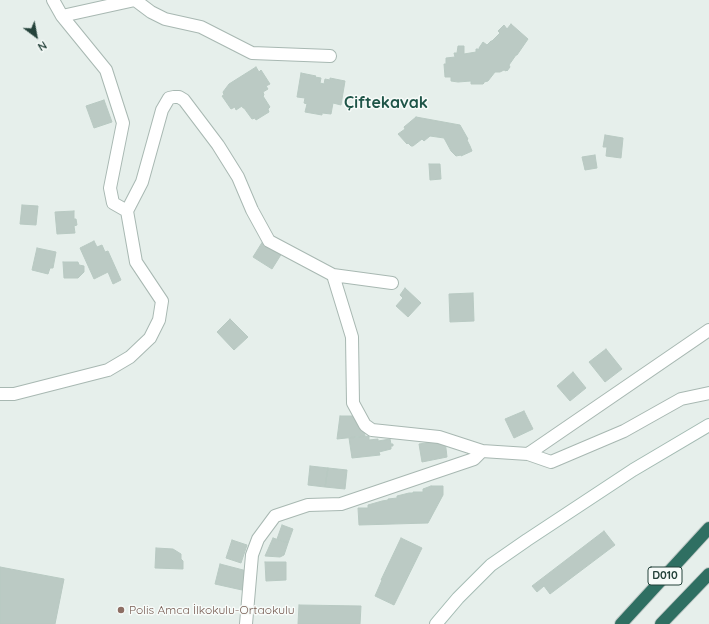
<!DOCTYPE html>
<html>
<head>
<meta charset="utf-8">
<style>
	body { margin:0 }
	#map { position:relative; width:709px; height:624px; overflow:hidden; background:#e6efeb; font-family:Quicksand,sans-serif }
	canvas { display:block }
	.north { position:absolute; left:16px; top:16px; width:40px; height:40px; -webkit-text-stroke:3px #f7fbf9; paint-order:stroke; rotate:148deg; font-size:11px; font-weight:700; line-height:16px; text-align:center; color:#24423a }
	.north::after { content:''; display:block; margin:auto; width:14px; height:18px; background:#24423a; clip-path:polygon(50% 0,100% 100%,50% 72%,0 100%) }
</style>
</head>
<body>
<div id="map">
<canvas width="709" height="624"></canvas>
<div class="north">N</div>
</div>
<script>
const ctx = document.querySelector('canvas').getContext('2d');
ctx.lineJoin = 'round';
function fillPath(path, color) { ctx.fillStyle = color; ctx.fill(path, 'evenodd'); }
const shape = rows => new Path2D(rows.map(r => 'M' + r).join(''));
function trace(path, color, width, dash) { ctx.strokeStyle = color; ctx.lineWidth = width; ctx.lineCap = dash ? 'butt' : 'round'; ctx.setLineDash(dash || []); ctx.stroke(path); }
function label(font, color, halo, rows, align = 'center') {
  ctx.font = font + ' Quicksand,sans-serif'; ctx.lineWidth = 3; ctx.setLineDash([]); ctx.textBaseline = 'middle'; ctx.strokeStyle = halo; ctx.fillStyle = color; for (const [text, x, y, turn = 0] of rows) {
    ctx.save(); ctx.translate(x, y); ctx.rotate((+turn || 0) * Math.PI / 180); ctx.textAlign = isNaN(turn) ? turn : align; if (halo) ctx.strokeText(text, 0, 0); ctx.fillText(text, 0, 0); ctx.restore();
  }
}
const building = shape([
	[511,24,528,39,517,55,516,55,509,65,510,67,507,71,506,70,506,71,504,70,500,72,495,72,488,81,484,82,484,83,483,84,471,84,471,81,458,82,451,81,451,77,445,77,444,64,446,64,446,58,455,57,454,53,457,53,458,46,464,46,464,54,476,52,476,49,480,49,479,48,483,42,487,45,491,41,492,41,500,33,498,31,504,25,507,29,511,24],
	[256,67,259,72,261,70,270,84,266,86,268,89,263,92,264,95,263,96,270,107,268,109,269,112,256,120,255,118,252,119,244,108,243,108,242,106,236,110,235,107,231,109,222,96,224,95,223,92,229,84,256,67],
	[301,73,316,76,315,77,321,78,320,83,324,84,325,79,330,80,330,78,345,81,341,105,333,103,331,114,322,113,322,115,305,112,307,104,304,103,305,98,297,97,301,73],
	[104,100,112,122,94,128,86,106,104,100],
	[416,117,460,125,468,139,467,140,470,146,472,151,461,156,461,155,456,156,451,151,444,138,430,136,424,141,422,139,413,146,411,146,408,143,407,144,398,134,405,129,404,127,416,117],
	[605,135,623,138,621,158,606,156,607,147,603,147,605,135],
	[595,155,597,168,585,170,582,157,595,155],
	[429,164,440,164,441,179,430,180,429,164],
	[22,205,38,206,36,225,20,224,22,205],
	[74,211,74,219,76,219,77,225,74,226,75,233,57,234,55,212,74,211],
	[94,241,97,247,102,245,105,252,108,251,121,280,113,284,108,272,94,279,80,248,94,241],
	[263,241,282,253,272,269,253,257,263,241],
	[37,248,56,252,53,268,50,268,48,274,32,270,37,248],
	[63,262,78,262,79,265,84,266,84,272,78,278,64,278,63,262],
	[405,288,421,303,408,317,396,306,403,298,400,295,405,288],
	[473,293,474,321,450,322,449,294,473,293],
	[230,319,248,337,234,350,217,332,230,319],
	[606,349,622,369,605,382,589,362,606,349],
	[573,372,586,388,570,401,557,386,573,372],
	[524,411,533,429,514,438,505,419,524,411],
	[340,416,354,416,364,426,365,436,337,439,340,416],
	[369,436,369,440,378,439,378,441,390,439,391,444,393,444,393,446,391,446,391,449,379,452,380,455,352,458,349,438,369,436],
	[445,440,447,457,422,462,419,444,445,440],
	[310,466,328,468,325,487,308,485,310,466],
	[328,468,347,470,345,489,325,487,328,468],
	[431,486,443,486,443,495,428,523,359,525,358,508,368,508,368,505,382,501,388,500,388,499,397,498,397,496,409,493,413,493,413,492,423,492,423,489,431,486],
	[282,525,293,529,288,543,277,539,282,525],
	[604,531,615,545,550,594,544,586,537,592,532,586,604,531],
	[273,538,288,543,284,555,280,557,265,556,273,538],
	[401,538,422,548,394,605,375,596,382,580,381,580,401,538],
	[232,540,247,545,241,563,226,558,232,540],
	[156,548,173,549,181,554,181,559,183,561,183,569,155,568,156,548],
	[265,562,286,562,286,580,266,581,265,562],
	[220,564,247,571,242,590,215,584,220,564],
	[0,567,64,579,55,624,0,624,0,567],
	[299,605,361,606,360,624,298,624,299,605]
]);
fillPath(building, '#bbcac4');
trace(building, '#b8c9c2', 1);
const street = shape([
	[53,0,62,16,106,70,123,123,110,188,113,203,127,211],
	[62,16,135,0,151,12,165,19,201,27,252,53,330,56],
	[333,275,352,337,353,403,365,425,372,430,439,437,482,451,528,454,551,462,624,431,681,399,709,393],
	[0,394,14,394,108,370,130,357,150,338,159,320,162,301,136,262,127,211,142,182,162,110,169,98,174,97,179,97,184,100,218,145,238,177,252,210,269,241,333,275,392,283],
	[528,454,709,330],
	[246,624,252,555,258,539,275,516,308,505,341,504,474,459,482,451]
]);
const secondary = shape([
	[436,624,458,598,491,565,527,540,633,470,709,425]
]);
const highway = shape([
	[621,624,709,528],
	[661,624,709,574]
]);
trace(street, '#a8b8b2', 14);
trace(secondary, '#a4bbb3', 14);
trace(highway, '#c2cac8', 14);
trace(street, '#fff', 12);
trace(secondary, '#fff', 12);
trace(highway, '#2f6f62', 12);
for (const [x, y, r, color] of [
	[121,610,4,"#8d6e63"]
]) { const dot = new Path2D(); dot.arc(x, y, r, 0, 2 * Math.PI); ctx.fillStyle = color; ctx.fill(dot); trace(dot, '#f7fbf9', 1.5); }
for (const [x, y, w] of [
	[665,576,34]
]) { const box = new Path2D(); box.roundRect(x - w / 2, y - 9, w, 18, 3); ctx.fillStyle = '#f7fbf9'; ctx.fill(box); trace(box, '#24423a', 1); }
label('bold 11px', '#24423a', null, [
	["D010",665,576]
]);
label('12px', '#785e54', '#f7fbf9', [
	["Polis Amca İlkokulu-Ortaokulu",129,610]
], 'left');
label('bold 16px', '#1f5548', '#f7fbf9', [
	["Çiftekavak",386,103]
]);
</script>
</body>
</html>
